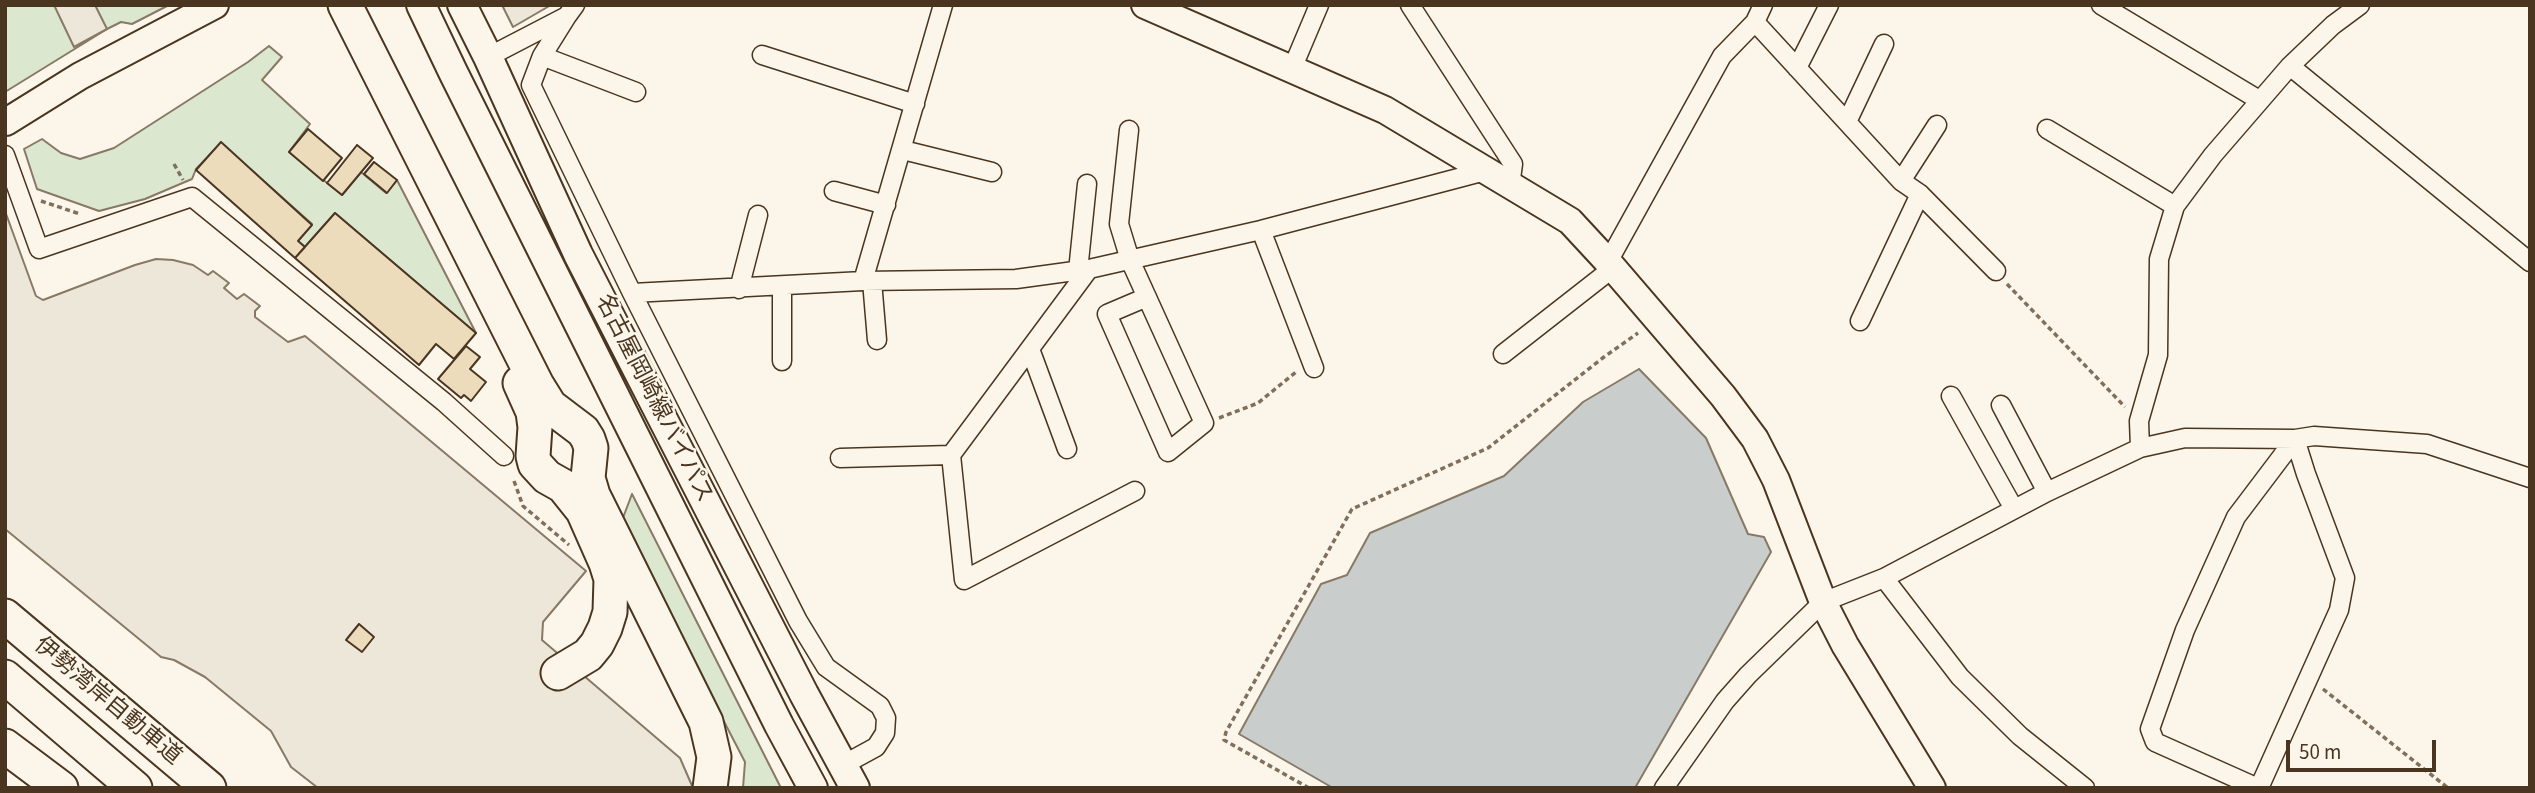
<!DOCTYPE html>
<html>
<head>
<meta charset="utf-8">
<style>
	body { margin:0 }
	#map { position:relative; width:2535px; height:793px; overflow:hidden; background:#fbf6e9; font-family:"Source Sans 3",sans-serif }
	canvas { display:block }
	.frame { position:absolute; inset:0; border:7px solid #4a3520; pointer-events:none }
	.scale { position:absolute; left:2286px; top:740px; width:150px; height:32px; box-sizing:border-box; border:4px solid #4a3520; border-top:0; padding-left:9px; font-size:21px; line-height:24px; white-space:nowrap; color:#4a3520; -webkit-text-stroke:5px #fbf6e9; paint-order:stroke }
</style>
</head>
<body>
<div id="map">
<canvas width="2535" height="793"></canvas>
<div class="frame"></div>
<div class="scale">50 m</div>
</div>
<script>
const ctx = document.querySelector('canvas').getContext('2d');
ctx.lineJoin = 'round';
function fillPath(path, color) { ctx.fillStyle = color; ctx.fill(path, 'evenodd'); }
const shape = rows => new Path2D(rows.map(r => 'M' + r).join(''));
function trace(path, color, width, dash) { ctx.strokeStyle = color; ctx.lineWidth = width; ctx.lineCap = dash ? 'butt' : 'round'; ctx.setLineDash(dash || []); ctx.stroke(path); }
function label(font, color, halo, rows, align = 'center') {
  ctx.font = font + ' "Source Sans 3","Noto Sans JP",sans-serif'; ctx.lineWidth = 5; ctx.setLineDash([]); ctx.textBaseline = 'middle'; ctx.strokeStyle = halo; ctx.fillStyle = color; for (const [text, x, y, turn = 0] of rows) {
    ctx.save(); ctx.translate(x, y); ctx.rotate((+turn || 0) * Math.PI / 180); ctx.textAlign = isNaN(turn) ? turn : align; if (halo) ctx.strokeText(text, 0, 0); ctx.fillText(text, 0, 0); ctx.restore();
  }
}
const green = shape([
	[5,5,169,5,132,24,121,22,107,29,5,92,5,5],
	[269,46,282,57,262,80,310,124,289,152,342,195,361,172,386,193,397,180,476,333,335,213,305,247,298,241,312,224,221,143,196,169,192,179,145,199,99,211,37,189,24,149,42,139,61,153,80,159,114,148,248,62,269,46],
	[632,494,781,788,743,788,745,762,621,523,632,494]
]);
fillPath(green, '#dce7d0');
trace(green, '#887966', 2);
const parking = shape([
	[54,5,95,5,107,29,74,47,54,5],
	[502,5,551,5,513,27,502,5],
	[5,211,36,296,43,300,135,265,156,259,173,260,193,265,208,275,213,271,229,283,224,288,237,299,244,294,260,306,255,311,255,317,288,342,305,336,586,571,543,622,542,640,680,758,693,788,318,788,291,767,271,731,205,677,174,660,161,657,5,529,5,211]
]);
fillPath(parking, '#ede7d9');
trace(parking, '#887966', 2);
const water = shape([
	[1639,369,1706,438,1748,534,1764,537,1771,552,1635,788,1333,788,1239,734,1321,584,1347,575,1370,533,1504,476,1583,402,1639,369]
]);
fillPath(water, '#c9cecd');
trace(water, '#887966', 2);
const building = shape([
	[308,129,342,158,323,181,289,152,308,129],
	[221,142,312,225,298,241,305,247,295,258,196,170,221,142],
	[357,145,373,158,342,195,327,183,357,145],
	[374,162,397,180,387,193,364,174,374,162],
	[335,213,476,333,454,359,436,344,419,365,295,258,335,213],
	[466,346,480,357,470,369,486,382,471,401,464,395,461,398,438,379,466,346],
	[359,624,374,637,362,652,346,640,359,624]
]);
fillPath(building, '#ecdcbc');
trace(building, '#4a3520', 2);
const street = shape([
	[1410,5,1513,164,1510,186],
	[2101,5,2259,100],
	[567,16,542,56,531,85,632,293,798,621,826,667,880,706,886,718,885,733,876,747,843,765],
	[1755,22,1901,181,1920,194,1996,271],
	[762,55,915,104],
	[542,56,636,92],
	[488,57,567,16,575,5],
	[2290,66,2530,262],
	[1797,68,1829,5],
	[1292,69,1319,5],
	[1847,122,1884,44],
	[2047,129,2175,206],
	[1129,130,1119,224,1130,260,1204,423,1168,452,1107,314,1147,297],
	[903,150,992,172],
	[5,155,39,249,192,197,444,402,504,456],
	[1901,181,1937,125],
	[834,191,886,205],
	[1261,230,1314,368],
	[1608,262,1722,56,1755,22,1763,5],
	[1089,269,951,455,964,580,1135,491],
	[1078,271,1087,184],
	[863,281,943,5],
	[872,281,877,340],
	[782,287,782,361],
	[739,289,758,215],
	[632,293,863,281,1016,279,1089,269,1261,230,1485,171],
	[1860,321,1920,194],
	[1030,349,1067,449],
	[1503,354,1613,268],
	[1951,396,2014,509],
	[2001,405,2047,492],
	[2140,448,2139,421,2158,355,2159,259,2175,206,2213,155,2290,66,2333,25,2360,5],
	[840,458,951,455],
	[1884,578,1960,677,2020,736,2085,788],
	[1664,788,1725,701,1748,675,1823,602,1884,578,2047,492,2140,448,2185,438,2295,439,2314,436,2427,444,2530,478],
	[2258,788,2155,742,2150,729,2185,630,2236,517,2295,439],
	[2259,788,2339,610,2345,578,2306,474,2295,439]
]);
const secondary = shape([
	[1145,5,1385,110,1570,221,1608,262,1723,396,1755,439,1776,480,1823,602,1845,645,1932,788],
	[6,122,80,76,215,5]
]);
const primary = shape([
	[421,5,453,72,779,725,813,788],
	[462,5,488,57,578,254,804,694,855,788]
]);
const highway = shape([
	[345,5,537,385,550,406,583,431,588,439,591,448,588,478,593,495,706,722,714,757,710,788],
	[520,383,533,412,535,427,533,456,535,464,547,477,563,486,583,511,606,563,611,579,610,612,605,628,597,644,588,655,558,673],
	[5,616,209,788],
	[5,677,135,788],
	[5,746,61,788]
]);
trace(street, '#4a3520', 21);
trace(secondary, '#4a3520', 30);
trace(primary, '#4a3520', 32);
trace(highway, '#4a3520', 37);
trace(shape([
	[174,164,183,180],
	[41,201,80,214],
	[2007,284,2125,407],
	[1219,418,1258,403,1296,372],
	[514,481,523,506,569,545],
	[2323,689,2448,788],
	[1309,788,1224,740,1226,732,1352,509,1488,448,1604,357,1638,333]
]), '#7f6f5c', 3.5, [5, 3.5]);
trace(street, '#fbf6e9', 18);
trace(secondary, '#fbf6e9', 26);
trace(primary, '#fbf6e9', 28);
trace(highway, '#fbf6e9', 33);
label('23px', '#4a3520', '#fbf6e9', [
	["名古屋岡崎線バイパス",653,399,63],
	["伊勢湾岸自動車道",107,702,40]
]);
</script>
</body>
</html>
